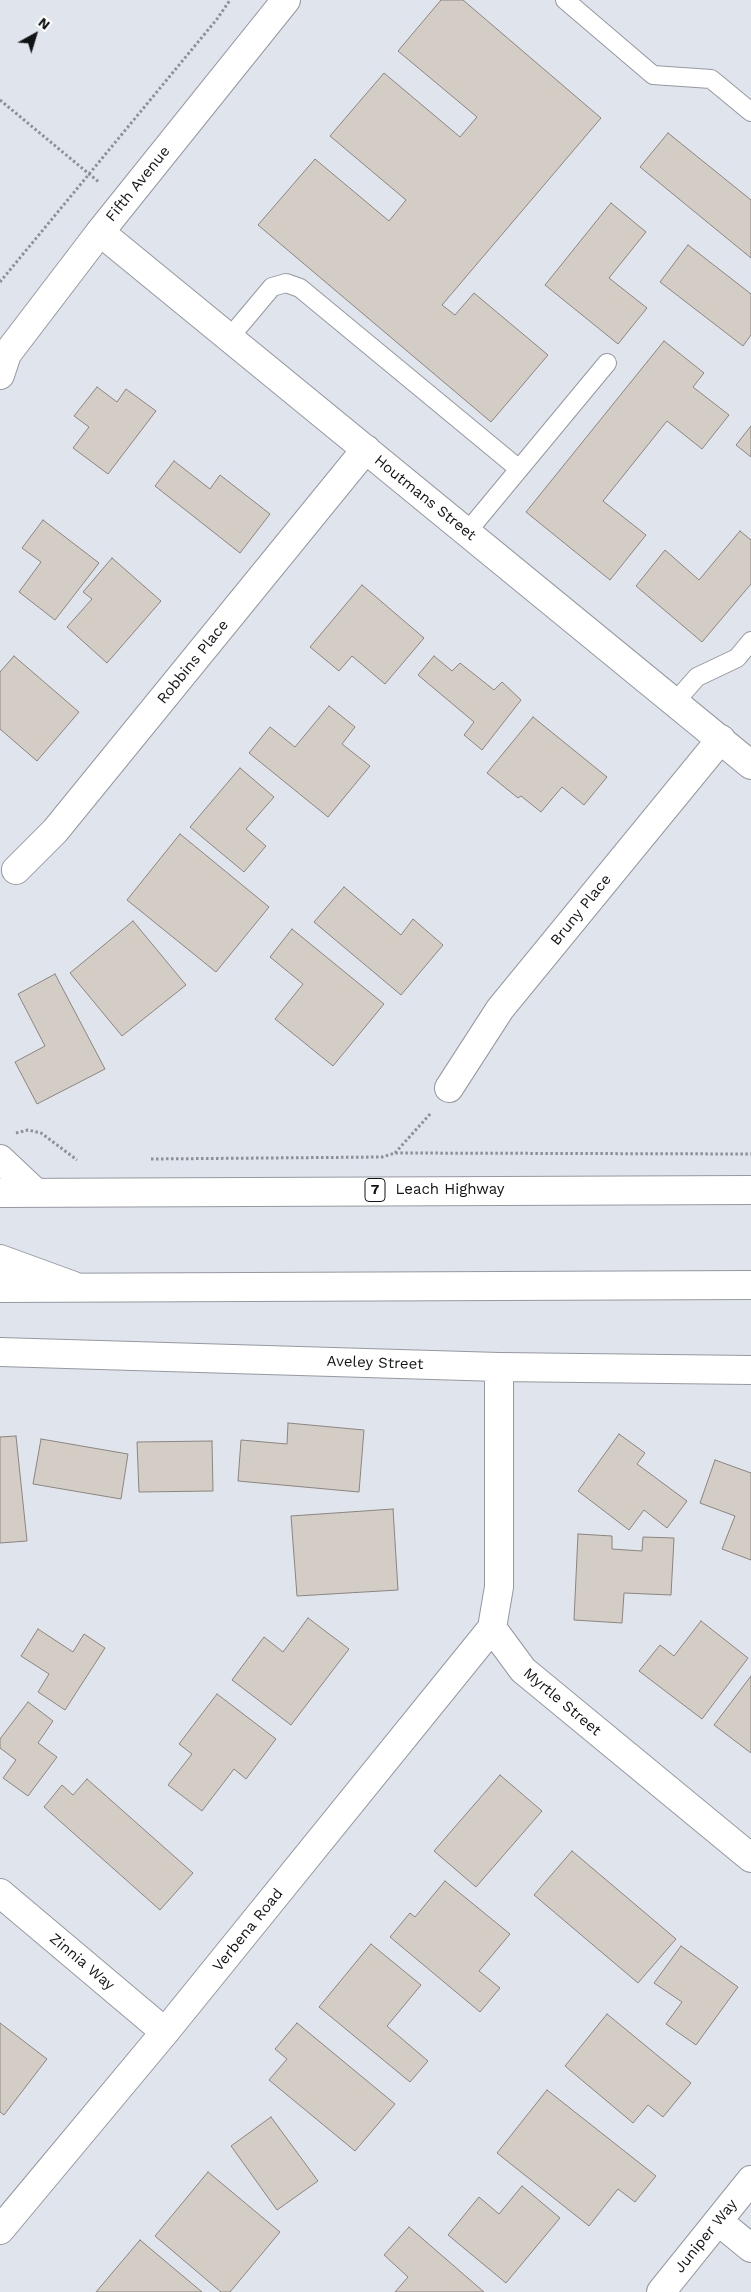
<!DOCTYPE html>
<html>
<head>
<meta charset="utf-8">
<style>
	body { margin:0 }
	#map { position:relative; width:751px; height:2292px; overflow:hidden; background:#dfe4ed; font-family:"Work Sans",sans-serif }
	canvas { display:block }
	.north { position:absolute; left:10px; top:10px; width:50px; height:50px; -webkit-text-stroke:4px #fff; paint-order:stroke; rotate:39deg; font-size:14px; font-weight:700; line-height:20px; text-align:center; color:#111315 }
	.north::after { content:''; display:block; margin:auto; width:18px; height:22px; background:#111315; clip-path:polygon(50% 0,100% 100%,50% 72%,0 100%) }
</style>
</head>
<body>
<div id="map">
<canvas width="751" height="2292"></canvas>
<div class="north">N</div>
</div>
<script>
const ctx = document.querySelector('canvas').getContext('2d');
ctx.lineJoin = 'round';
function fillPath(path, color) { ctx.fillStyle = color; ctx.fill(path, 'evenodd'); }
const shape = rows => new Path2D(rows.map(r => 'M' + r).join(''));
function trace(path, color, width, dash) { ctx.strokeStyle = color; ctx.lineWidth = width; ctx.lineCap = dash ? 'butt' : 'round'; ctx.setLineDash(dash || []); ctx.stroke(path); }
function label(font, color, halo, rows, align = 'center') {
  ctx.font = font + ' "Work Sans",sans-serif'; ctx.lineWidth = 4; ctx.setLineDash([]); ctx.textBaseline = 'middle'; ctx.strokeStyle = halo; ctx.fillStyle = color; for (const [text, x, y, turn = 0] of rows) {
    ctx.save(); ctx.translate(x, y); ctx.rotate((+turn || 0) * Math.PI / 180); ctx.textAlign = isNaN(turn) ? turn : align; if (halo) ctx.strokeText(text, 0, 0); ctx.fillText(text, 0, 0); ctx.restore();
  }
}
const building = shape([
	[441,0,463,0,601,118,442,305,455,315,474,293,548,355,491,422,258,225,315,159,389,221,406,200,330,136,384,73,460,137,477,117,398,51,441,0],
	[668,133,751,200,751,258,640,167,668,133],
	[611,203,646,232,609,278,647,308,618,344,545,285,611,203],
	[688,245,751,294,751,335,743,346,660,282,688,245],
	[664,341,704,373,693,387,729,415,702,449,667,421,603,501,646,535,610,580,526,512,664,341],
	[97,387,117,402,126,389,156,411,108,474,73,448,89,427,74,416,97,387],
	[751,426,751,457,736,445,751,426],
	[174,461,210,489,220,475,270,514,240,553,155,486,174,461],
	[43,520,99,563,55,620,19,592,41,562,22,548,43,520],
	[740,531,751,540,751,584,702,642,636,586,665,550,699,580,740,531],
	[112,558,161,601,107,663,67,627,92,599,83,592,112,558],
	[362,585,424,638,385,684,352,656,339,671,310,647,362,585],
	[14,656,79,712,37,761,0,729,0,672,14,656],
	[434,656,452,671,460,663,494,690,502,682,521,700,482,750,464,735,474,722,418,675,434,656],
	[329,706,355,727,342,744,370,766,328,817,249,753,270,727,295,747,329,706],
	[533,717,607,777,584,805,562,787,541,812,521,796,518,798,487,773,533,717],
	[240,768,274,797,246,829,266,846,244,872,190,827,240,768],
	[180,834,269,907,216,972,127,900,180,834],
	[344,887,401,935,413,919,443,945,401,995,314,922,344,887],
	[133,921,186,985,122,1036,70,973,133,921],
	[292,929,384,1004,333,1066,275,1019,303,984,270,957,292,929],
	[55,974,105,1069,37,1104,15,1062,45,1046,18,994,55,974],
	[288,1423,364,1430,359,1492,238,1481,241,1440,287,1444,288,1423],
	[619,1434,645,1453,637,1464,687,1501,667,1528,644,1510,629,1530,578,1491,619,1434],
	[16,1436,27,1541,0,1543,0,1437,16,1436],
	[41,1439,128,1454,121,1499,33,1484,41,1439],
	[212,1441,213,1491,139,1492,137,1442,212,1441],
	[715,1460,751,1473,751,1560,722,1549,735,1516,700,1503,715,1460],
	[393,1509,398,1590,297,1596,291,1516,393,1509],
	[578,1534,612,1536,612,1549,642,1551,643,1537,674,1538,671,1595,624,1593,622,1623,574,1620,578,1534],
	[308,1618,349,1649,291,1725,232,1680,264,1637,283,1652,308,1618],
	[701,1621,748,1658,702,1719,639,1671,660,1645,674,1656,701,1621],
	[38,1629,73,1652,84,1634,105,1648,65,1710,38,1692,49,1674,21,1656,38,1629],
	[751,1676,751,1753,714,1725,751,1676],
	[217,1694,276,1739,246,1779,234,1769,202,1811,168,1785,192,1754,179,1744,217,1694],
	[28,1702,53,1721,38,1743,57,1757,28,1796,3,1778,16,1760,0,1748,0,1739,28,1702],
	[500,1775,542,1811,476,1887,434,1851,500,1775],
	[87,1779,193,1873,160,1910,44,1807,62,1785,73,1795,87,1779],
	[572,1851,676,1939,638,1983,534,1895,572,1851],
	[445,1881,510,1934,479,1971,500,1988,480,2012,390,1937,410,1913,415,1917,445,1881],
	[371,1944,421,1985,387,2026,428,2061,410,2082,319,2007,371,1944],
	[681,1946,738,1987,696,2045,666,2024,682,2002,654,1983,681,1946],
	[607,2014,691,2083,663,2117,648,2105,633,2123,565,2066,607,2014],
	[0,2023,47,2059,4,2115,0,2112,0,2023],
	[297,2023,395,2104,355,2151,269,2080,287,2059,275,2049,297,2023],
	[547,2090,656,2176,635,2202,618,2189,589,2226,497,2153,547,2090],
	[271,2117,318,2181,277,2210,231,2146,271,2117],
	[208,2172,280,2232,230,2292,221,2292,155,2236,208,2172],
	[522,2186,560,2218,506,2283,448,2235,479,2197,499,2214,522,2186],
	[409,2227,484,2292,395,2292,408,2277,384,2255,409,2227],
	[140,2240,202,2292,96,2292,140,2240]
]);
fillPath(building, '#d4cdc6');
trace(building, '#8c857f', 1);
const service = shape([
	[565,0,653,75,711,79,751,112],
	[230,337,272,287,286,283,300,288,519,469],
	[467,532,607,363],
	[675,702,697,677,737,658,751,641]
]);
const minor = shape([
	[100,232,751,765],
	[16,870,55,831,366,449],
	[449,1088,500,1009,721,739],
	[0,1352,499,1367,751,1370],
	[499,1367,499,1587,492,1628,523,1670,751,1858],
	[0,1893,165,2032],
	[718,2221,751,2248],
	[0,2230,165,2032,492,1628],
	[661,2292,751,2180]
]);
const tertiary = shape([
	[0,375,7,354,100,232,286,0],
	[0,1259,74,1286]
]);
const trunk = shape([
	[0,1159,35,1192],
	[0,1193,751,1190],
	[0,1288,751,1285]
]);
trace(service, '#9499a1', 20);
trace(minor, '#9499a1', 30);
trace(tertiary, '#9499a1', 30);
trace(trunk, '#9499a1', 30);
trace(shape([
	[0,100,100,183],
	[0,282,217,19,230,0],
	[16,1133,28,1130,41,1133,77,1160],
	[395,1153,431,1113],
	[151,1159,382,1157,395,1153,751,1154]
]), '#8d9197', 3, [2.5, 2.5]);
trace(service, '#fff', 18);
trace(minor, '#fff', 28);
trace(tertiary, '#fff', 28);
trace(trunk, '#fff', 28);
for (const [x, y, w] of [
	[375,1190,20]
]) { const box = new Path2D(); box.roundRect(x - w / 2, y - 11.5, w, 23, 4); ctx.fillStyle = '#fff'; ctx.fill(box); trace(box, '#111315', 1); }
label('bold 14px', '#111315', null, [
	["7",375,1190]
]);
label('15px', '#111315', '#fff', [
	["Fifth Avenue",138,184,-51],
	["Houtmans Street",425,498,39],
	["Robbins Place",193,662,-51],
	["Bruny Place",581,910,-51],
	["Leach Highway",450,1190],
	["Aveley Street",375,1363,2],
	["Myrtle Street",562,1702,40],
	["Verbena Road",248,1930,-51],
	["Zinnia Way",82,1962,40],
	["Juniper Way",706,2236,-51]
]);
</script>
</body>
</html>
